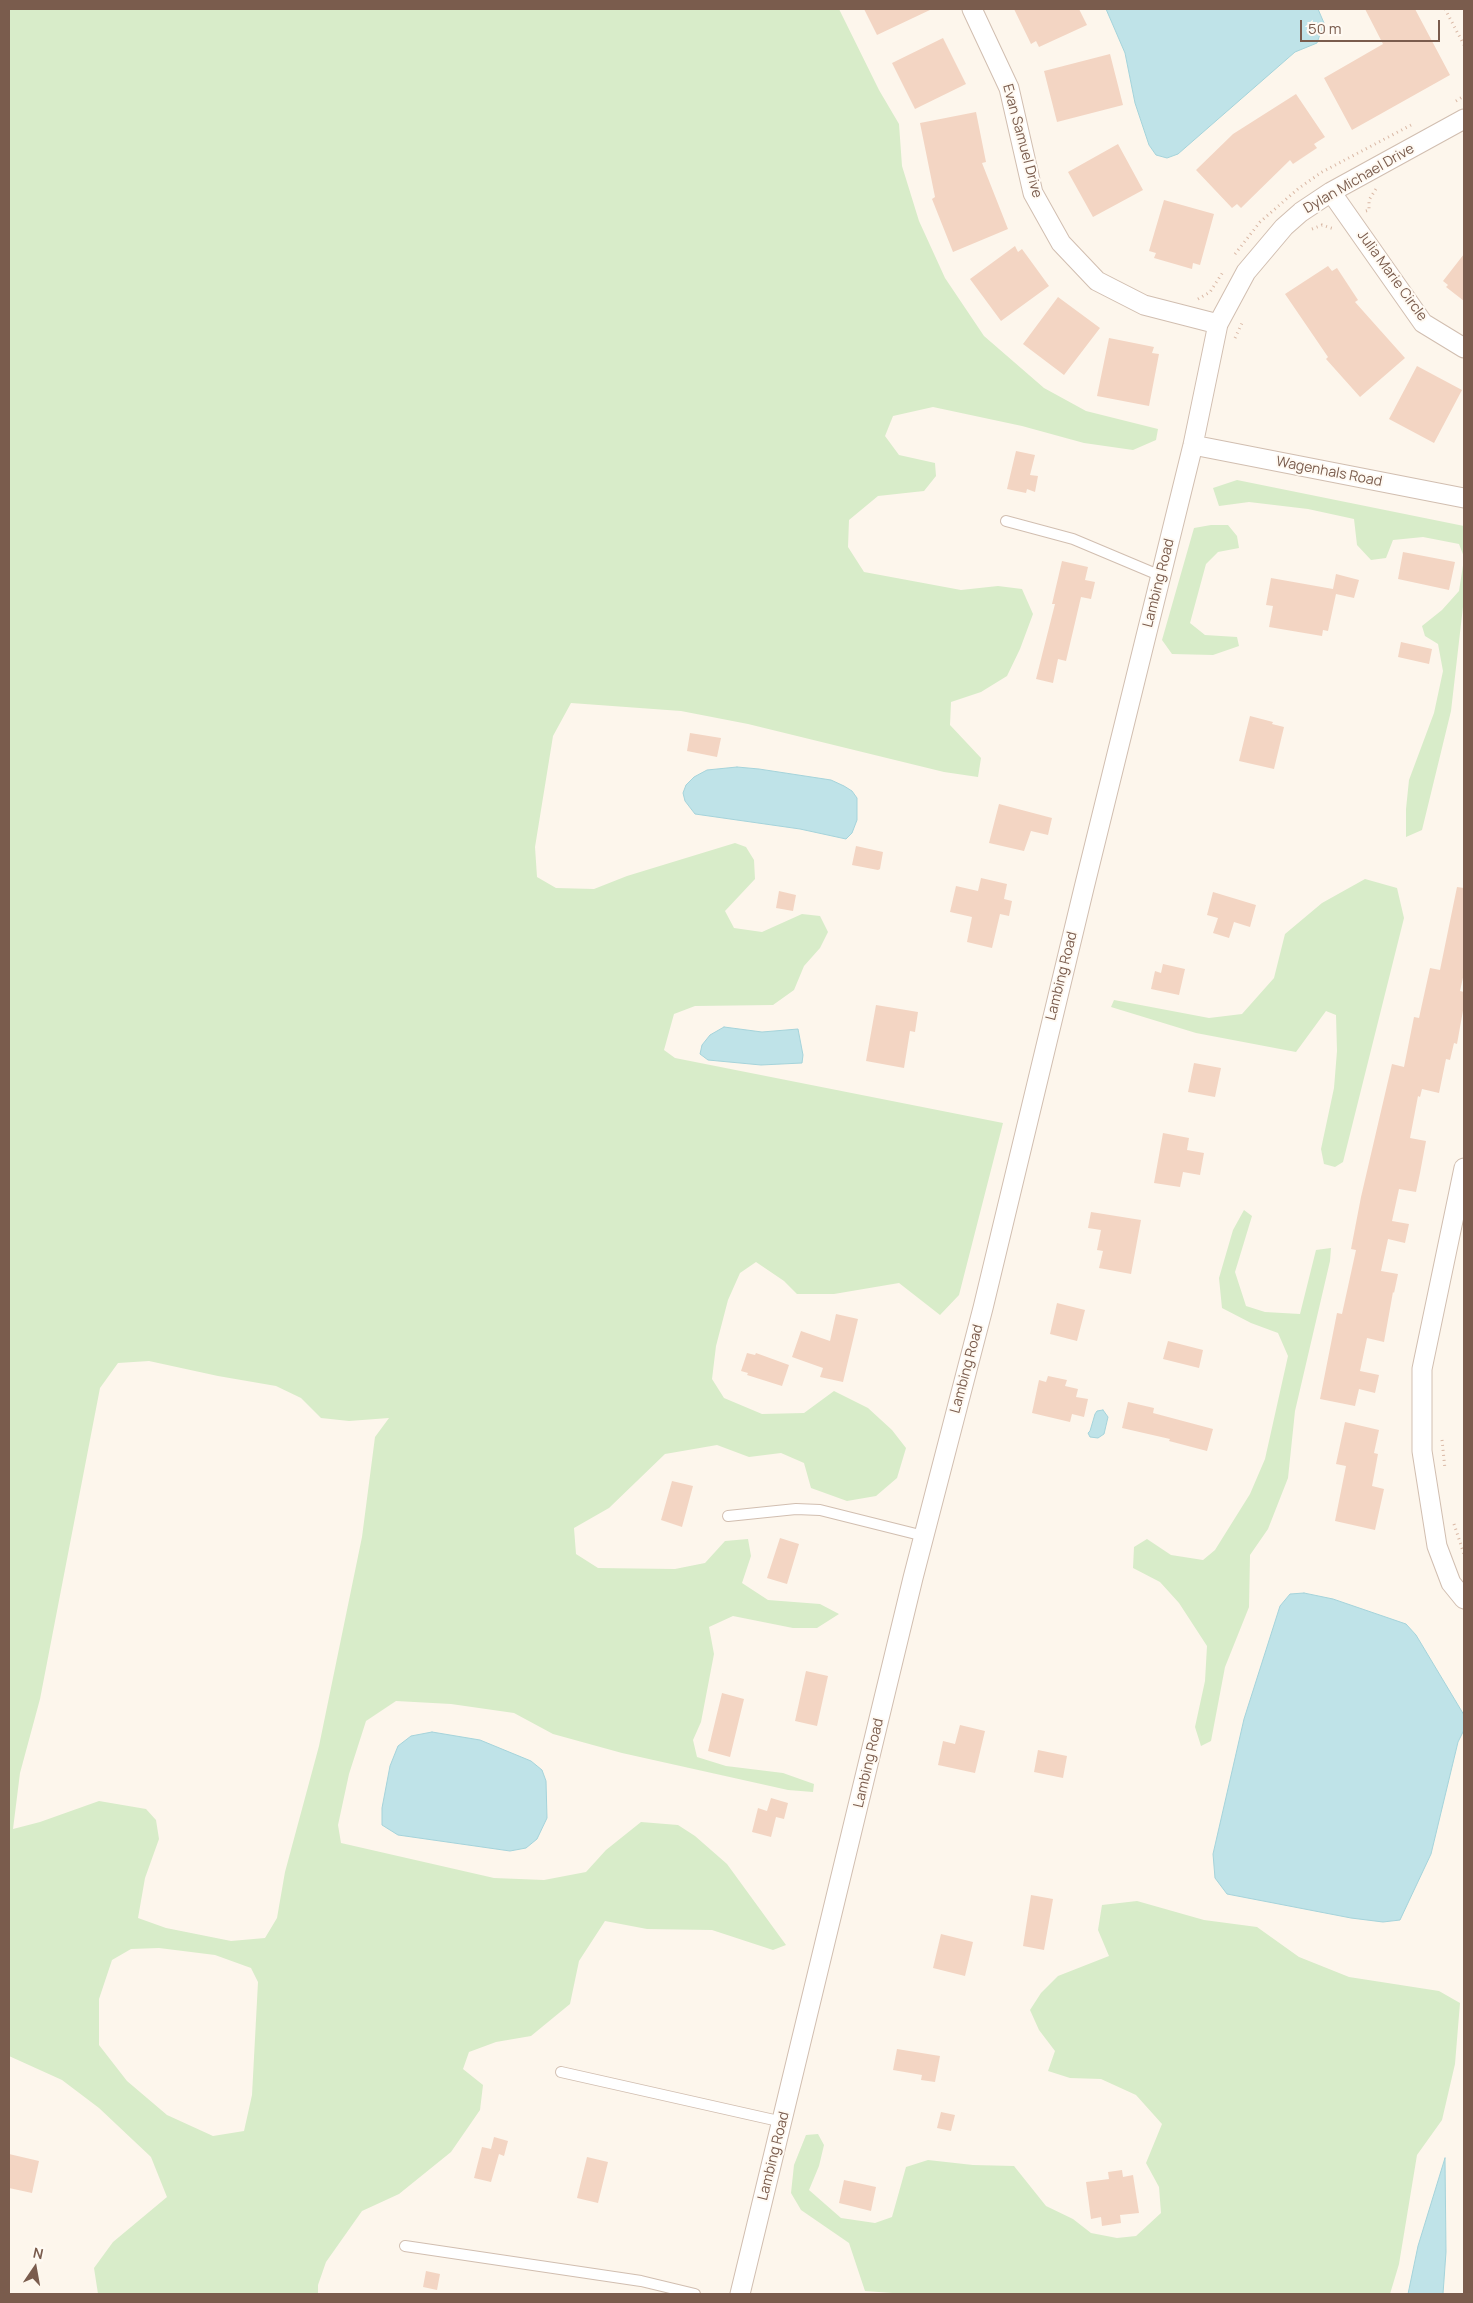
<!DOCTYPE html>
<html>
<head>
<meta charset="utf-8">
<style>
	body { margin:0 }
	#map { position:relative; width:1473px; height:2303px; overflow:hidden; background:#fdf6ec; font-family:Manrope,sans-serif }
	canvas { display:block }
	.frame { position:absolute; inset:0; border:10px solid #7a5c4d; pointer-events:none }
	.north { position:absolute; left:10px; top:2243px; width:50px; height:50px; -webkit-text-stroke:4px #fffaf3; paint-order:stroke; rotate:12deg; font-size:14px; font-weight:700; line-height:20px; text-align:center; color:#7a5c4d }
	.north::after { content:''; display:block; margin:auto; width:18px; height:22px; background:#7a5c4d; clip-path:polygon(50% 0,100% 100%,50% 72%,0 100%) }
	.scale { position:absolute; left:1300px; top:20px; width:140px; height:22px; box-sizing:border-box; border:2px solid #7a5c4d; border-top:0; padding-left:6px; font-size:15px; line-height:18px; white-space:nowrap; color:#7a5c4d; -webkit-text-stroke:4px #fffaf3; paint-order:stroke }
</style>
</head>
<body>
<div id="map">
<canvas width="1473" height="2303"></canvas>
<div class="frame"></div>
<div class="north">N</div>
<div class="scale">50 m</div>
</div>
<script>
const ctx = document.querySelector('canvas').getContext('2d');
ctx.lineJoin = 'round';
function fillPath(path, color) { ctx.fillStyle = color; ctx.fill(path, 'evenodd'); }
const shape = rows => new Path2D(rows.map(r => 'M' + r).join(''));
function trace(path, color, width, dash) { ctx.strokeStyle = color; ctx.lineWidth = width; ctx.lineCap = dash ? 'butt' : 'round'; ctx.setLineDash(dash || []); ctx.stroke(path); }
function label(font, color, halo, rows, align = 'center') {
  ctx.font = font + ' Manrope,sans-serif'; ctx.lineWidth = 4; ctx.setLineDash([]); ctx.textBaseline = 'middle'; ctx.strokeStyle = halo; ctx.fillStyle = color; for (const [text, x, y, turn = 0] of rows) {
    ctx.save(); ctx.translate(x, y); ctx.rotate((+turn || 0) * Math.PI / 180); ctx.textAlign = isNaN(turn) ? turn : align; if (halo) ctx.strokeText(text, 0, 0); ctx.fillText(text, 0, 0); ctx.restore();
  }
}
fillPath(shape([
	[9,9,839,9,879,90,899,124,902,166,919,221,945,278,984,336,1044,388,1086,411,1158,429,1156,440,1133,450,1084,443,1022,426,933,407,893,416,885,436,899,455,935,463,936,476,924,491,878,496,849,520,848,547,864,572,961,590,998,586,1022,589,1033,614,1020,649,1007,676,981,692,951,702,950,725,981,758,978,777,944,772,748,724,681,711,571,703,553,736,535,847,537,877,556,888,594,889,627,876,735,843,746,847,754,860,755,879,725,911,734,928,762,932,802,914,820,916,828,932,820,948,804,966,794,990,773,1005,695,1006,674,1014,664,1050,675,1058,1003,1123,959,1295,940,1315,899,1283,834,1294,797,1294,784,1281,756,1262,740,1273,728,1300,716,1346,712,1379,724,1398,762,1414,804,1413,834,1391,868,1408,892,1430,906,1448,897,1478,876,1496,847,1501,811,1488,804,1463,781,1453,749,1457,717,1445,665,1454,609,1508,574,1528,576,1554,598,1568,675,1569,705,1563,725,1541,748,1539,751,1556,742,1583,768,1600,820,1604,839,1614,817,1628,793,1628,733,1616,709,1627,714,1654,701,1722,693,1740,697,1757,726,1766,783,1773,814,1784,813,1792,788,1790,622,1753,553,1734,514,1713,451,1704,396,1701,366,1721,349,1774,338,1825,341,1843,494,1878,544,1880,586,1872,606,1850,641,1822,678,1825,695,1836,727,1864,786,1945,773,1950,712,1930,647,1929,605,1921,579,1961,570,2004,531,2036,496,2042,469,2052,463,2069,483,2085,480,2110,451,2152,399,2194,362,2211,326,2262,318,2285,318,2294,98,2294,94,2268,113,2242,167,2197,151,2157,99,2108,62,2080,9,2056],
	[149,1361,218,1376,276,1386,301,1398,321,1418,349,1421,389,1418,375,1437,362,1537,319,1746,285,1872,277,1918,265,1938,231,1941,166,1928,138,1918,145,1878,159,1839,156,1820,146,1809,99,1801,40,1822,13,1829,20,1773,40,1699,100,1388,118,1363],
	[159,1948,215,1955,251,1968,258,1982,252,2095,244,2131,213,2136,167,2115,127,2081,99,2045,99,1999,112,1960,131,1949],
	[1237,480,1464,526,1464,557,1459,544,1423,537,1393,540,1386,558,1371,560,1357,545,1354,519,1308,509,1249,502,1219,506,1213,488],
	[1211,525,1228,525,1237,536,1239,548,1218,552,1206,564,1190,623,1205,635,1237,637,1239,646,1213,655,1172,654,1162,640,1194,528],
	[1464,559,1464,598,1451,711,1422,830,1406,837,1406,809,1409,780,1434,713,1443,671,1438,644,1425,636,1422,626,1442,610,1459,591],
	[1365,879,1397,888,1404,918,1343,1162,1335,1167,1324,1164,1321,1149,1334,1088,1337,1051,1336,1015,1326,1011,1296,1052,1196,1033,1111,1007,1114,1000,1209,1018,1242,1014,1274,978,1285,934,1322,903],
	[1244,1210,1252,1216,1235,1272,1246,1306,1265,1312,1300,1314,1316,1250,1331,1248,1330,1261,1295,1411,1288,1478,1268,1529,1250,1555,1249,1607,1225,1667,1211,1741,1201,1746,1195,1727,1205,1681,1207,1646,1179,1603,1160,1582,1133,1568,1134,1547,1147,1539,1171,1555,1203,1560,1215,1550,1250,1494,1265,1459,1288,1356,1278,1333,1251,1323,1222,1308,1219,1278,1233,1230],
	[1137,1901,1204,1920,1257,1927,1299,1957,1349,1977,1439,1991,1460,2003,1455,2064,1442,2120,1417,2155,1399,2264,1390,2294,906,2294,865,2291,849,2243,801,2210,791,2193,794,2165,806,2135,818,2134,824,2145,819,2166,809,2190,841,2218,875,2223,892,2217,906,2167,928,2160,973,2165,1014,2166,1046,2206,1073,2219,1091,2233,1117,2238,1136,2236,1161,2213,1159,2187,1146,2163,1162,2124,1136,2095,1101,2079,1070,2078,1048,2071,1055,2051,1039,2030,1030,2010,1041,1993,1058,1976,1109,1956,1098,1930,1102,1905]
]), '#d8ecc9');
const water = shape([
	[1106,9,1318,9,1324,23,1317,43,1295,52,1178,154,1167,158,1156,155,1149,145,1135,103,1125,53,1106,9],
	[737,767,759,769,831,780,844,786,852,791,857,798,857,820,852,833,846,839,800,829,695,814,685,801,683,793,686,785,694,777,707,770,737,767],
	[724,1027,762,1032,798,1029,803,1055,802,1063,761,1065,708,1060,700,1054,702,1045,710,1035,724,1027],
	[1103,1410,1108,1417,1104,1434,1098,1438,1090,1437,1088,1433,1090,1431,1095,1414,1097,1411,1103,1410],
	[1304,1593,1333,1599,1406,1624,1416,1635,1464,1715,1464,1730,1458,1742,1431,1854,1400,1920,1383,1922,1351,1918,1227,1894,1215,1878,1213,1854,1244,1719,1280,1606,1290,1594,1304,1593],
	[432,1732,480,1740,531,1761,542,1770,546,1781,547,1818,537,1839,526,1848,510,1851,398,1835,382,1825,382,1808,390,1766,398,1746,411,1736,432,1732],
	[1445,2158,1446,2252,1443,2294,1408,2294,1418,2246,1445,2158]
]);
fillPath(water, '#bfe3e8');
trace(water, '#a5d3da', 1);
fillPath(shape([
	[864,9,932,9,877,35],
	[1014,9,1079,9,1087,25,1039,47,1036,41,1031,44],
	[1365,9,1415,9,1450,75,1352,130,1324,78,1383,44],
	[943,38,966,84,915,109,892,63],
	[1110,54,1123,105,1057,122,1044,71],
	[1296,94,1325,137,1314,144,1317,148,1293,164,1290,160,1241,208,1237,204,1232,208,1196,170,1233,134],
	[976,112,986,162,982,163,1008,229,953,252,932,199,935,197,920,123],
	[1118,144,1143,190,1093,217,1068,172],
	[1164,200,1214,214,1200,265,1193,263,1192,269,1154,258,1156,253,1149,251],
	[1015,246,1018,252,1022,249,1049,286,1001,321,970,279],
	[1464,254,1464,301,1446,287,1448,285,1443,281],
	[1328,266,1332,271,1337,268,1358,300,1355,302,1405,358,1360,397,1326,359,1328,357,1285,294],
	[1058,297,1100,328,1064,375,1023,344],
	[1109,338,1154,347,1152,353,1159,354,1149,406,1097,396],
	[1417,366,1462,390,1434,443,1389,419],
	[1016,451,1035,455,1030,475,1038,476,1035,492,1027,489,1026,493,1007,489],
	[1403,552,1455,562,1449,590,1398,579],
	[1062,561,1088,567,1085,580,1095,582,1091,599,1081,597,1066,661,1058,659,1053,683,1036,679,1055,604,1052,604],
	[1336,574,1359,580,1354,598,1336,594,1328,631,1323,630,1322,636,1269,627,1273,606,1266,605,1271,578,1333,589],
	[1401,642,1432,649,1429,664,1398,657],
	[1250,716,1273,722,1272,724,1284,727,1274,769,1239,761],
	[690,733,721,738,717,757,687,751],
	[999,804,1052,818,1048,835,1031,831,1024,851,989,843],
	[856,846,883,852,880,869,878,870,852,865],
	[981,878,1007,884,1004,899,1012,901,1009,916,1000,914,992,948,967,942,972,917,950,912,956,886,978,891],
	[1457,887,1464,888,1464,973,1460,991,1464,992,1464,1005,1457,1044,1454,1043,1450,1060,1446,1059,1439,1093,1422,1089,1420,1097,1418,1096,1410,1138,1426,1141,1420,1173,1416,1192,1399,1189,1392,1221,1409,1224,1405,1243,1388,1239,1381,1271,1398,1274,1394,1293,1393,1292,1384,1342,1367,1338,1360,1371,1379,1375,1375,1393,1359,1389,1355,1406,1320,1399,1337,1313,1342,1314,1356,1250,1351,1249,1361,1197,1392,1064,1404,1067,1414,1017,1419,1018,1430,968,1440,970],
	[779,891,796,895,793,911,776,908],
	[1213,892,1256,905,1250,927,1234,922,1229,938,1213,933,1218,918,1207,915],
	[1163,964,1185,969,1179,995,1151,989,1155,971,1161,973],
	[876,1005,918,1012,915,1032,910,1031,904,1068,866,1061],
	[1194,1063,1221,1068,1215,1097,1188,1092],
	[1163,1133,1189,1138,1187,1150,1204,1153,1200,1175,1183,1172,1180,1187,1154,1183],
	[1091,1212,1141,1220,1131,1274,1099,1268,1103,1251,1097,1250,1101,1230,1088,1228],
	[1057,1303,1085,1310,1077,1341,1050,1334],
	[836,1314,858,1319,843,1382,820,1377,823,1368,792,1357,801,1331,830,1341],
	[1168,1341,1203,1350,1199,1368,1163,1359],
	[747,1353,755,1355,756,1353,789,1365,782,1386,747,1375,748,1373,741,1371],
	[1048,1376,1067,1380,1065,1386,1078,1389,1076,1397,1088,1399,1084,1417,1072,1414,1070,1422,1032,1413,1039,1380,1046,1382],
	[1128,1402,1154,1408,1153,1413,1213,1429,1207,1451,1169,1441,1170,1439,1122,1428],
	[1345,1422,1379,1430,1374,1453,1378,1454,1372,1486,1384,1489,1375,1530,1335,1521,1346,1466,1336,1464],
	[672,1481,693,1486,682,1527,661,1520],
	[780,1538,799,1544,787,1584,767,1578],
	[806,1671,828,1676,817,1726,795,1721],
	[722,1693,744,1699,730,1757,708,1751],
	[960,1725,985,1731,975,1773,938,1765,943,1741,955,1744],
	[1038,1750,1067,1756,1063,1778,1034,1772],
	[771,1798,788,1803,784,1819,776,1817,771,1837,752,1832,758,1808,767,1811],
	[1031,1895,1053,1899,1044,1950,1023,1946],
	[941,1934,973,1942,965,1976,933,1968],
	[897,2049,940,2056,935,2082,921,2080,922,2075,893,2070],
	[941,2112,955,2115,951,2131,937,2128],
	[494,2137,508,2141,504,2156,499,2154,491,2182,474,2178,482,2147,491,2149],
	[9,2154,39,2161,32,2193,9,2188],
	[587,2157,608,2162,598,2203,577,2198],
	[1122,2170,1123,2177,1133,2175,1139,2213,1120,2215,1121,2223,1102,2226,1101,2217,1091,2219,1086,2182,1109,2179,1108,2172],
	[844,2180,876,2187,871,2211,839,2203],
	[426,2271,440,2274,437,2290,423,2287]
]), '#f3d5c3');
const lane = shape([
	[1006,521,1073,539,1161,576],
	[728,1516,796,1509,820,1510,924,1536],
	[561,2072,783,2122],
	[405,2246,641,2281,695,2294]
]);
const street = shape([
	[972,9,1009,88,1033,193,1061,243,1097,281,1144,305,1218,324],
	[1331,192,1423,323,1464,348],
	[1193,445,1464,498],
	[1464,1168,1422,1369,1422,1451,1437,1546,1451,1583,1464,1599],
	[740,2294,913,1578,983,1308,1084,888,1193,445,1218,324,1246,272,1284,227,1301,212,1331,192,1464,119]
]);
trace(lane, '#d1beb0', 12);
trace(street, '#d1beb0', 21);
trace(shape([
	[1445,9,1464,45],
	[1456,101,1464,96],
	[1366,211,1369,210,1369,200,1376,189],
	[1312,229,1322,225,1334,229],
	[1235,254,1260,222,1299,188,1322,172,1413,124],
	[1198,299,1210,292,1223,272],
	[1235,338,1243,321],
	[1442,1440,1445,1469],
	[1454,1524,1464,1554]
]), '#d9b8a5', 3, [1, 4]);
trace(lane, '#fff', 10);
trace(street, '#fff', 19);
label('14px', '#7a5c4d', '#fffaf3', [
	["Evan Samuel Drive",1022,141,75],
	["Dylan Michael Drive",1359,179,-30],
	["Julia Marie Circle",1392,276,54],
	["Wagenhals Road",1329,472,11],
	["Lambing Road",1159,583,-76],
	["Lambing Road",1062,976,-76],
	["Lambing Road",967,1369,-75],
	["Lambing Road",869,1763,-77],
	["Lambing Road",774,2156,-76]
]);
</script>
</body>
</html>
